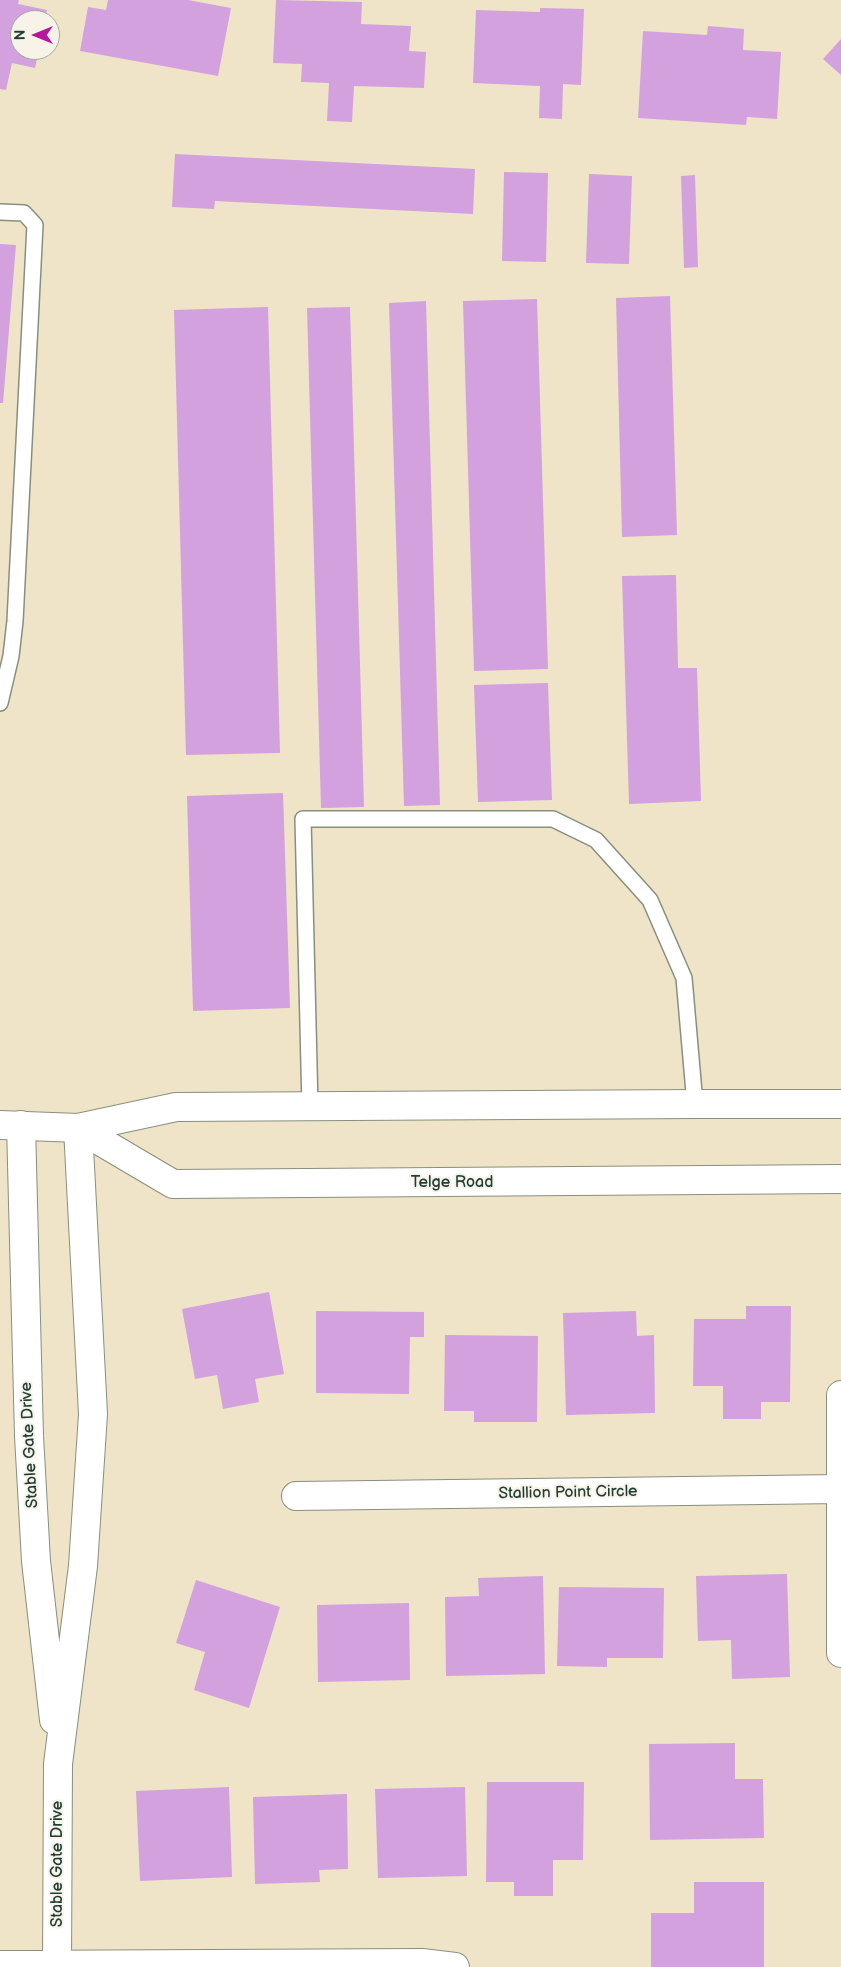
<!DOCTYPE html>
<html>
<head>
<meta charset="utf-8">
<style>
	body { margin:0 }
	#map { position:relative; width:841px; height:1967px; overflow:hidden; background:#efe4c8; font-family:"Balsamiq Sans",sans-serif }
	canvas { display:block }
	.north { position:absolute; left:10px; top:10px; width:50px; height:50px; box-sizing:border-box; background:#f7f3e8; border:1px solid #a1aaa0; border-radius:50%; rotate:270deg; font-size:14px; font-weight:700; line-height:20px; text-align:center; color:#1f3d34 }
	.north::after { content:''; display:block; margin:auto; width:18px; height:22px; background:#b5179e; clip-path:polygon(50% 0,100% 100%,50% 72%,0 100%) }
</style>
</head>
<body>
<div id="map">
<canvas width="841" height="1967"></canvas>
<div class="north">N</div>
</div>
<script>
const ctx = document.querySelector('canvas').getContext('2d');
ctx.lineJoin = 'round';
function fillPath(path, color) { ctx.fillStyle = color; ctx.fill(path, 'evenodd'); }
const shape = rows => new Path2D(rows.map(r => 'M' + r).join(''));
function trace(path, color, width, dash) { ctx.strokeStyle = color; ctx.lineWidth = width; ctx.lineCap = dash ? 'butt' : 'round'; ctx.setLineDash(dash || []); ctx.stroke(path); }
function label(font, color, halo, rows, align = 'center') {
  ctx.font = font + ' "Balsamiq Sans",sans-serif'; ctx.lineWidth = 4; ctx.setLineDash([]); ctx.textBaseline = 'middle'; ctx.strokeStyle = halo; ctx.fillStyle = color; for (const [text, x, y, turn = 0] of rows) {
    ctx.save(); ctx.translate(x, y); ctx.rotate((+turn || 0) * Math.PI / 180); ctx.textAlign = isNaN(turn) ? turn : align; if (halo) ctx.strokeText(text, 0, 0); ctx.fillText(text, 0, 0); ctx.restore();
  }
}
fillPath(shape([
	[0,0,19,0,18,4,47,10,45,20,20,20,20,50,39,50,35,68,12,63,6,90,0,89],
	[108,0,188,0,231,8,218,76,80,51,88,7,106,10],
	[276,0,362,2,361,24,411,26,409,51,426,52,424,88,354,86,352,122,327,121,329,83,301,82,302,64,273,63],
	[540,8,584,9,581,85,563,84,562,119,539,118,540,86,473,83,476,10,540,12],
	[708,26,744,29,743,50,781,52,777,119,747,117,746,125,638,118,643,31,707,35],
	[841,39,841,75,823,59],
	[175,154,475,169,473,214,215,201,214,209,172,207],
	[504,172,548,173,546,262,502,261],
	[589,174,632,176,629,264,586,263],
	[695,175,698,267,684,268,681,176],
	[0,244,16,245,3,403,0,403],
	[670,296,677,535,622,537,616,298],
	[537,299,548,669,474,671,463,301],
	[426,301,440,805,404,806,389,303],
	[268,307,280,753,186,755,174,310],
	[350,307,364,807,321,808,307,308],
	[676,575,678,668,697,668,701,801,629,804,622,576],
	[548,683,552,800,478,802,474,685],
	[283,793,290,1008,193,1011,187,796],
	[269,1292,284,1374,255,1379,259,1402,223,1409,217,1375,195,1379,182,1309],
	[746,1306,791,1306,790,1402,761,1402,761,1419,723,1419,723,1386,693,1386,694,1319,746,1319],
	[316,1311,424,1312,424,1337,410,1337,409,1394,316,1393],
	[636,1311,637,1336,654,1335,655,1413,566,1415,563,1313],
	[445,1335,538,1336,537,1422,474,1422,474,1411,444,1411],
	[787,1574,790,1677,732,1679,731,1640,698,1641,696,1576],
	[543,1576,545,1674,446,1676,445,1597,479,1596,478,1578],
	[196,1580,280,1607,249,1708,194,1690,205,1652,176,1643],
	[559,1587,664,1588,663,1658,607,1658,607,1667,557,1666],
	[409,1603,410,1680,318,1682,317,1605],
	[735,1743,735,1779,763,1779,764,1838,650,1840,649,1744],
	[487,1782,584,1782,583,1860,553,1860,553,1896,514,1896,514,1882,486,1882],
	[229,1787,232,1877,140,1881,136,1791],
	[465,1787,467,1876,378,1878,375,1789],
	[347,1794,348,1869,319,1870,320,1882,255,1884,253,1797],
	[694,1882,764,1882,764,1967,651,1967,651,1913,694,1913]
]), '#d2a1de');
const service = shape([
	[0,212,24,213,35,225,15,621,11,656,0,703],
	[310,1107,303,819,553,819,596,840,650,900,684,978,695,1104]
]);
const minor = shape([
	[21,1125,29,1436,36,1561,54,1720],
	[841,1395,841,1653],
	[296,1496,840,1489],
	[0,1965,422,1963,455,1967],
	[57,1965,58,1764,83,1566,93,1414,78,1128]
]);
const secondary = shape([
	[0,1125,78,1128,176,1107,695,1104,841,1104],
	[78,1128,173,1184,841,1179]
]);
trace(service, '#87907e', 18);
trace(minor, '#87907e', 30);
trace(secondary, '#87907e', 30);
trace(service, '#fff', 15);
trace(minor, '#fff', 28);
trace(secondary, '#fff', 28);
label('16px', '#1f3d34', '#f7f3e8', [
	["Telge Road",452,1183],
	["Stable Gate Drive",30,1445,-93],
	["Stallion Point Circle",568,1493,-1],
	["Stable Gate Drive",58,1864,-90]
]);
</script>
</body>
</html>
